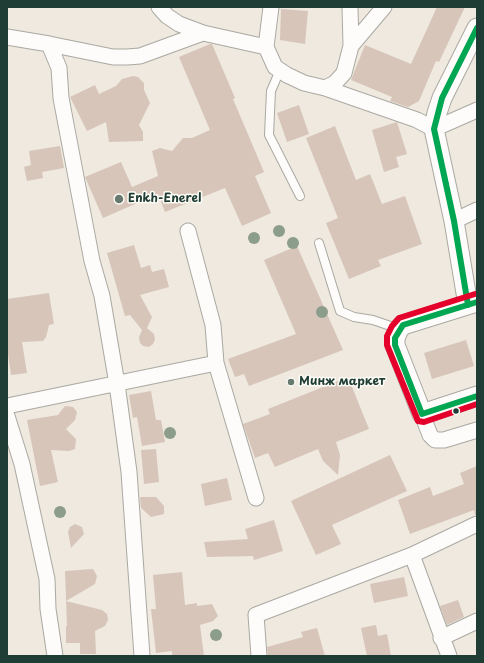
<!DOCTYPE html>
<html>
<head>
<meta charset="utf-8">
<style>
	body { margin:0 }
	#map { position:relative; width:484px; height:663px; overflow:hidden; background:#efe9df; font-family:"Playpen Sans",sans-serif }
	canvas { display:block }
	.frame { position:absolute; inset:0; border:8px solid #1f3d34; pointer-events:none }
</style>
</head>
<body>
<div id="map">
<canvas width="484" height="663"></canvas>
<div class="frame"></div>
</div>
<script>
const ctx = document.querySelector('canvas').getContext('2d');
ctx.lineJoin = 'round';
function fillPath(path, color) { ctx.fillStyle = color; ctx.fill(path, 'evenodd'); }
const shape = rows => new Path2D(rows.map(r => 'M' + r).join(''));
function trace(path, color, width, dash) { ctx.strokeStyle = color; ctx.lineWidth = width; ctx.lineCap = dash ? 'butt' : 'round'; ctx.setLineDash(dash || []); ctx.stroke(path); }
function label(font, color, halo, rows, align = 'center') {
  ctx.font = font + ' "Playpen Sans",sans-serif'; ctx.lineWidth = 3; ctx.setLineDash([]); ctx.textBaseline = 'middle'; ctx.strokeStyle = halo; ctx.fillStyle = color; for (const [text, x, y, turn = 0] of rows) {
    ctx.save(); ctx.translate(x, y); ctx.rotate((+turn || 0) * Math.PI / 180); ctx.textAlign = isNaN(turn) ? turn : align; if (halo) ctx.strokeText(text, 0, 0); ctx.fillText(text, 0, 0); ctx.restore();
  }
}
fillPath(shape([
	[437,7,465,7,439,62,436,61,419,101,408,107,390,101,392,97,351,80,365,45,411,64],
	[281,9,308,11,305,44,280,40],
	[210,44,212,44,235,98,233,99,264,172,255,176,271,213,242,226,225,188,165,212,158,194,103,218,85,177,121,162,132,187,158,176,152,151,160,148,172,151,183,138,192,138,210,130,179,57],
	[133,76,138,77,144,83,144,90,150,103,139,125,143,132,143,141,109,142,106,122,87,131,70,97,95,85,99,94,116,86,122,79],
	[299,105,309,134,287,142,277,113],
	[397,122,407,154,396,157,399,167,384,172,372,130],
	[335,126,356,180,370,174,382,204,405,196,422,244,378,260,381,266,349,279,326,223,338,218,306,138],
	[60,146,64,168,42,172,43,178,27,181,24,167,31,165,29,151],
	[134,245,141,268,150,265,152,272,164,269,169,287,140,295,152,317,147,328,154,334,155,339,153,344,149,347,143,346,140,343,139,337,142,330,130,315,125,316,107,253],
	[297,246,343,350,249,386,244,374,235,377,228,359,296,334,264,260],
	[49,293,54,324,49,325,46,337,43,341,22,342,27,373,11,375,7,347,7,299],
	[466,340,474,366,432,379,424,353],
	[348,377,369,429,336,442,340,455,338,475,323,461,318,449,275,467,268,453,255,458,243,424,270,414,268,409],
	[151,391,156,420,161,420,165,442,142,446,137,417,133,418,129,395],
	[65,406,73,407,77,412,75,420,66,429,76,439,75,449,69,451,51,450,58,482,40,486,27,420,58,415],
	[156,449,159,482,144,484,141,450],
	[390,455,407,491,332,525,341,544,316,555,291,501],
	[477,466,477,515,475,515,474,510,410,534,398,500,430,487,433,496,464,484,460,473],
	[227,478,232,500,205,506,201,484],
	[140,497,156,497,164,506,164,514,151,517,141,508],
	[274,520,283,551,254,560,253,556,207,557,204,542,248,539,245,529],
	[75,524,82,527,84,534,71,548,68,532,70,527],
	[93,569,97,576,95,584,66,601,102,610,107,614,108,620,105,626,95,631,96,654,80,654,80,643,66,643,66,626,67,626,65,571],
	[182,572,185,605,197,603,197,606,212,604,218,616,213,621,200,625,204,656,172,656,172,651,156,653,151,609,156,609,153,575],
	[404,577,408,596,374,603,370,584],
	[458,600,464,617,447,625,440,606],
	[376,625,378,636,387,634,391,656,367,656,361,628],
	[317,628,325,656,268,656,267,647,303,637,301,632]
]), '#d7c5ba');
const service = shape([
	[280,70,271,91,269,135,300,196],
	[319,243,340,311,354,317,373,320,399,329]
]);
const minor = shape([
	[159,7,167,16,179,24,203,33,266,47,275,67,287,75,304,83,325,88,417,120,434,129,477,110],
	[350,7,351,46],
	[7,37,49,44,59,68,61,98,92,261,102,296,117,384,129,472,142,656],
	[49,44,113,57,127,57,140,56,203,33],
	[266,47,271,7],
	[325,88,335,83,344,73,351,46,384,7],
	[454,221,477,210],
	[216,363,256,498],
	[7,406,216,363,213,325,188,231],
	[422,414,430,435,435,440,444,440,477,430],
	[7,416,22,464,47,579,48,609,55,656],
	[412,555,449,656],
	[441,638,477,621],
	[259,656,256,615,412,555,477,524]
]);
const tertiary = shape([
	[477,302,403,325,399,329,395,338,395,345,422,414,477,396],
	[468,305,454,221,434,129,437,113,442,98,477,28]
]);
trace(service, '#a9a9a2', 10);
trace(minor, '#a9a9a2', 17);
trace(tertiary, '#a9a9a2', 21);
trace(service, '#fdfcfa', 8);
trace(minor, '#fdfcfa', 15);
trace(tertiary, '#fdfcfa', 19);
trace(shape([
	[477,302,403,325,395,338,395,345,422,414,477,396],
	[468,305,454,221,434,129,442,98,477,28]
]), '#00a651', 6);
trace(shape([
	[475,294,399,318,392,326,387,336,387,345,418,421,424,422,477,404]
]), '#e4002b', 6);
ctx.fillStyle = '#8c9e8b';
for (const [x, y] of [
	[279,231],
	[254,238],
	[293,243],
	[322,312],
	[170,433],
	[60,512],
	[216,635]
]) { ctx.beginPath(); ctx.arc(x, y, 6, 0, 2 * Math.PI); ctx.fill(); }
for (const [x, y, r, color] of [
	[119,199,5,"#687970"],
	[291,382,4,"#687970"],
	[456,411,3.5,"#1f3d34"]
]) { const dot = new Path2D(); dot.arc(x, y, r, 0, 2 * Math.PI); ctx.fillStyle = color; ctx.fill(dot); trace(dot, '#fdfcf7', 1.5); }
label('bold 12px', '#1f3d34', '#fdfcf7', [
	["Enkh-Enerel",128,199],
	["Минж маркет",299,382]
], 'left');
</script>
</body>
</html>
